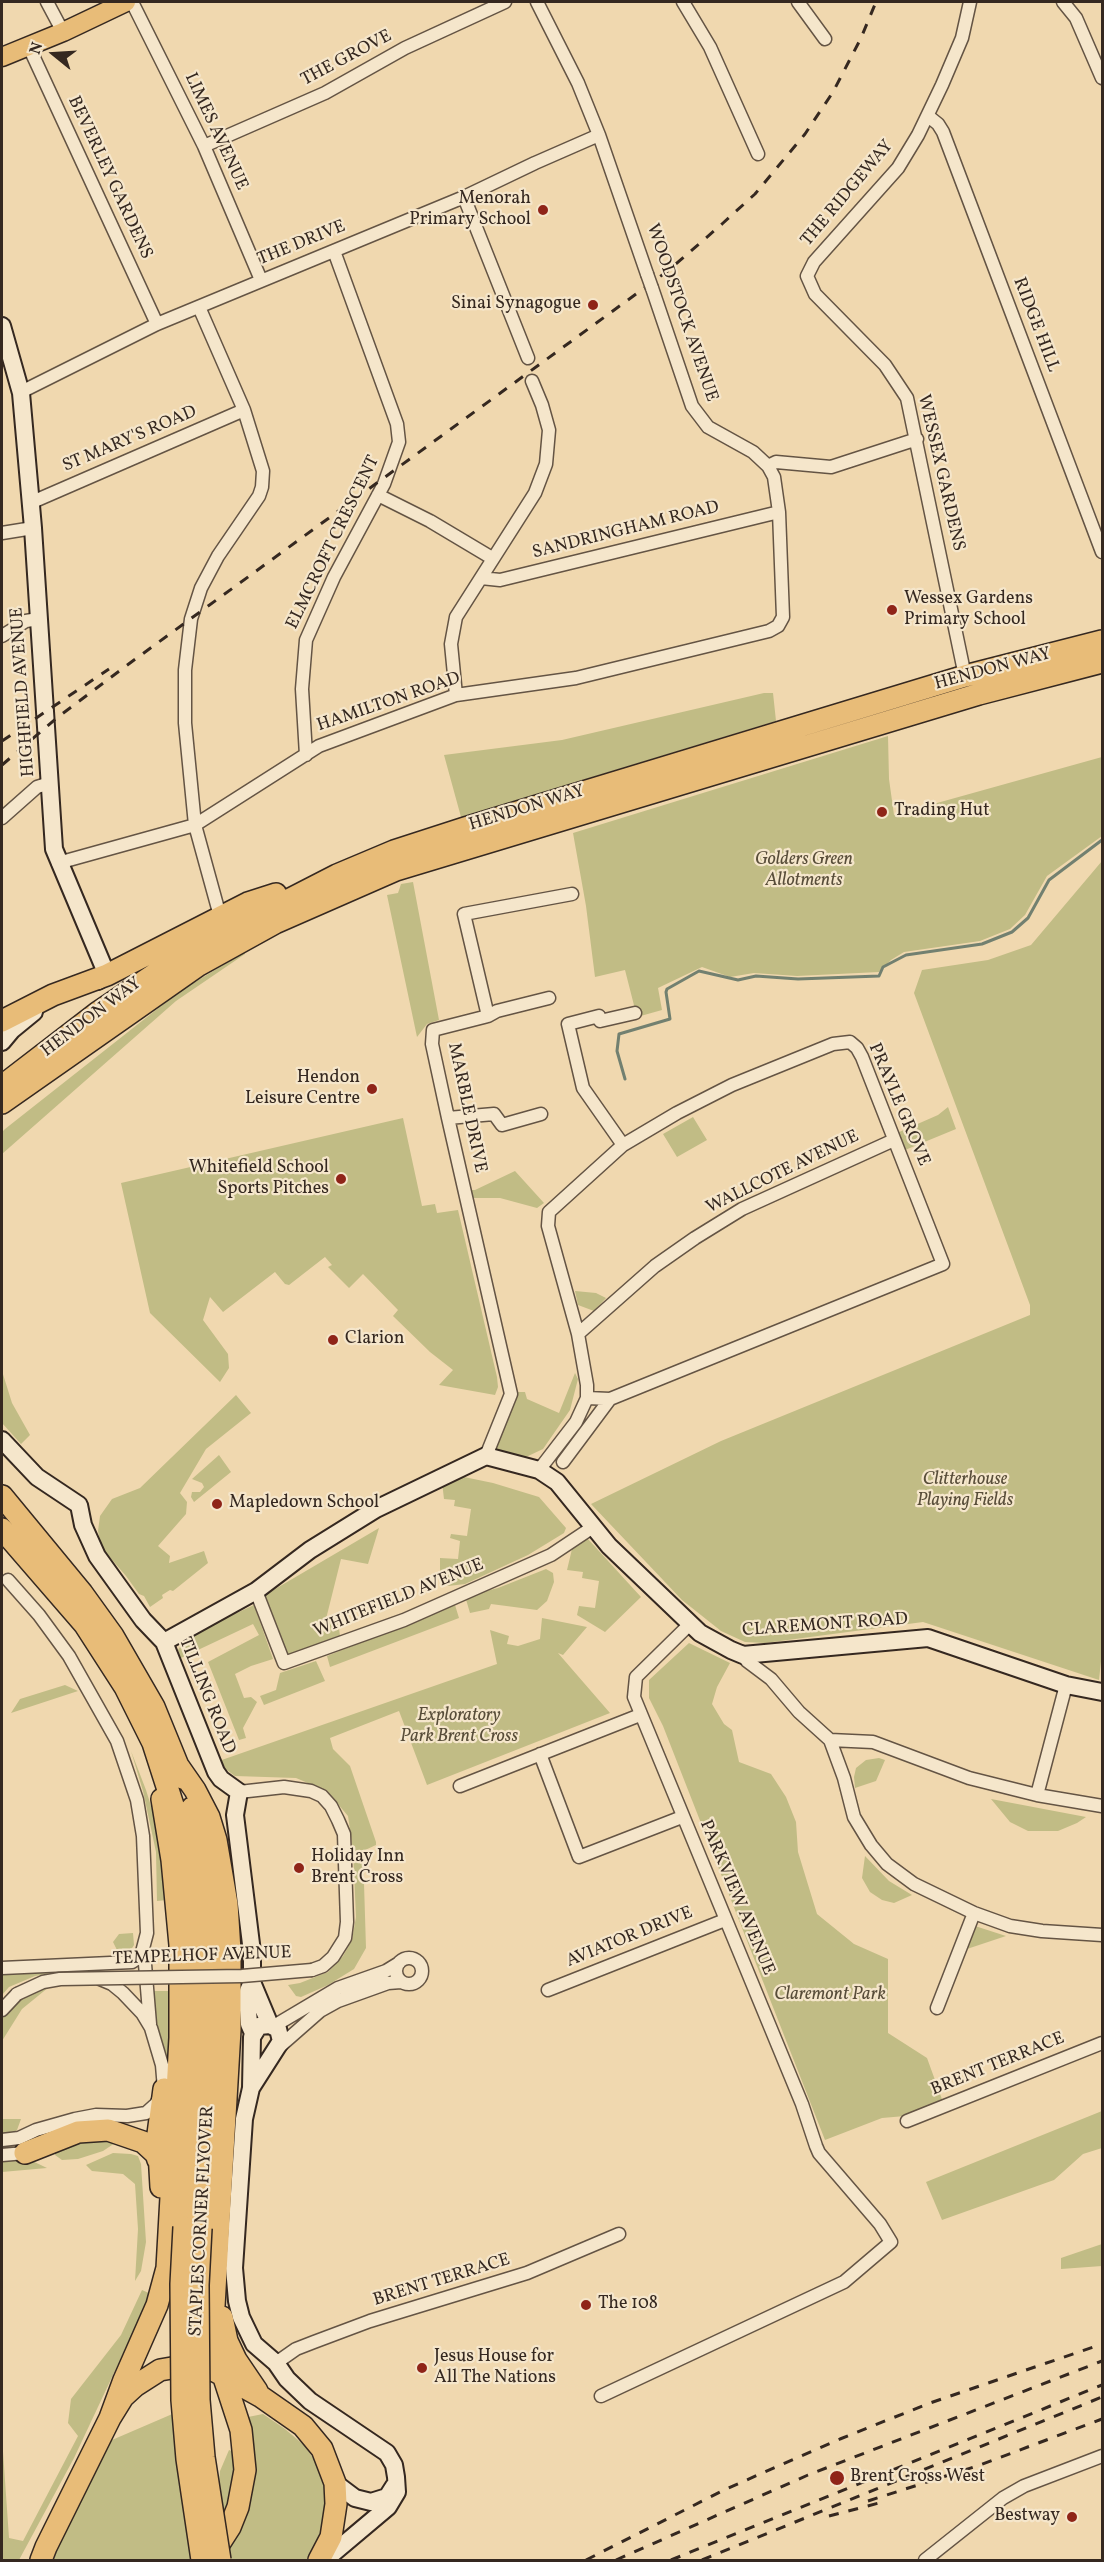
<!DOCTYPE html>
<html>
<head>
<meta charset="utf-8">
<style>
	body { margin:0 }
	#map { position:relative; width:1104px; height:2562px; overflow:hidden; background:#f0d8af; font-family:Vollkorn,serif }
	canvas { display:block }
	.frame { position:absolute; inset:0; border:3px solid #352820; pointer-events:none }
	.north { position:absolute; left:24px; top:24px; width:60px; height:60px; -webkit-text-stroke:4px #f5e6cb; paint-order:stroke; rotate:288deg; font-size:16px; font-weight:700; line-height:24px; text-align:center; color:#352820 }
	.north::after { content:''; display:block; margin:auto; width:21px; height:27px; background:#352820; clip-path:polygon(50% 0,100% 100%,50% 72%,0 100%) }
</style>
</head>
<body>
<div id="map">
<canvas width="1104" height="2562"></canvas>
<div class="frame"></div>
<div class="north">N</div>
</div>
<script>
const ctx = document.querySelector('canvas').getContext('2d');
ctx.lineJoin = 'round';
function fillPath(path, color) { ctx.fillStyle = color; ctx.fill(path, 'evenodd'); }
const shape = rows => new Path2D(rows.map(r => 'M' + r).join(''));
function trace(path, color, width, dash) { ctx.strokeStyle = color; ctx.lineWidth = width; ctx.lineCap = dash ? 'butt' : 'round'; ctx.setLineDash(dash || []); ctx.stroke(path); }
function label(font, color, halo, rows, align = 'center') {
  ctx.font = font + ' Vollkorn,serif'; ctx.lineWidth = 4.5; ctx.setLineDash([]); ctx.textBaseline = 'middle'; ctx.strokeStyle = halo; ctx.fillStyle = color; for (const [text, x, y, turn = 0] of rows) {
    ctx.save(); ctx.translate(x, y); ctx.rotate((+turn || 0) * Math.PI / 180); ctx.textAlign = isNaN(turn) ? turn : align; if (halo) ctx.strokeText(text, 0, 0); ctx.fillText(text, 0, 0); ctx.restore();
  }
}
fillPath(shape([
	[764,693,773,693,776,721,461,817,444,755,562,740],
	[888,736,889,779,894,815,1102,757,1102,836,1047,876,1025,915,1010,929,980,941,904,952,891,960,879,972,797,976,754,973,730,977,702,967,658,988,662,1010,637,1017,625,970,595,977,586,906,573,833],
	[1102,861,1102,1652,1099,1680,923,1622,765,1643,745,1642,721,1631,682,1600,591,1504,721,1441,1030,1315,1030,1305,914,993,922,970,988,960,1031,945],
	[413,882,439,1020,427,1024,417,1037,387,895,398,893,401,884],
	[245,952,245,954,176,1001,2,1154,2,1132,5,1129,180,991],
	[948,1107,956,1129,905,1150,897,1133,938,1115],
	[693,1117,707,1140,677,1157,663,1134],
	[403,1118,422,1206,435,1204,437,1213,458,1210,497,1377,498,1387,495,1395,439,1385,453,1370,430,1352,393,1316,398,1310,363,1274,349,1288,328,1267,332,1265,325,1257,289,1285,285,1284,275,1272,223,1312,210,1297,203,1320,228,1354,229,1368,220,1382,150,1313,121,1183],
	[515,1171,544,1203,537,1208,500,1198,471,1198,468,1190,475,1190],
	[575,1291,596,1293,606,1298,594,1311,578,1305],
	[2,1371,12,1403,30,1435,21,1444,2,1423],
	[575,1373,578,1379,570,1410,543,1449,526,1457,493,1451,515,1392,525,1392,527,1399,559,1413],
	[236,1395,251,1413,206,1449,180,1493,187,1502,186,1514,158,1546,170,1556,169,1563,204,1551,208,1563,173,1591,170,1590,162,1595,163,1598,150,1607,144,1596,139,1594,126,1576,101,1547,98,1531,100,1516,112,1499,140,1488],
	[219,1455,231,1472,194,1502,191,1497,192,1492,200,1492,204,1487,202,1483,192,1479],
	[464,1477,493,1483,539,1497,566,1528,564,1533,528,1555,465,1584,448,1586,440,1580,440,1558,458,1559,460,1541,450,1538,451,1534,467,1536,471,1509,454,1506,455,1500,444,1499,442,1482],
	[379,1528,368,1564,341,1559,326,1619,338,1621,340,1636,288,1655,265,1595],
	[587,1538,641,1597,605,1632,577,1615,579,1606,595,1608,599,1581,582,1578,583,1572,567,1570,572,1549,577,1542],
	[546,1569,553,1573,554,1582,547,1601,537,1610,491,1604,489,1609,470,1613,465,1596,498,1588],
	[254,1605,273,1659,251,1666,235,1674,244,1698,251,1697,257,1702,243,1728,246,1738,239,1740,208,1662,259,1635,253,1624,181,1658,178,1650,187,1636],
	[455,1605,459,1618,330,1667,327,1656],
	[542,1618,587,1627,563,1655,558,1653,610,1713,427,1785,399,1711,330,1738,333,1749,350,1766,376,1842,376,1845,363,1851,366,1948,354,1969,328,1985,301,1997,296,1996,288,1985,300,1983,328,1972,343,1956,352,1940,356,1917,353,1850,348,1816,327,1791,296,1778,235,1776,216,1762,497,1664,490,1630,509,1636,507,1644,518,1646,540,1639],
	[689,1643,730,1663,717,1687,712,1704,724,1724,732,1730,739,1762,771,1774,786,1797,796,1822,798,1852,817,1914,854,1944,888,1959,888,2033,927,2058,943,2102,905,2116,882,2118,825,2140,663,1726,649,1698,649,1680],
	[316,1661,325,1681,264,1705,260,1696,276,1690,280,1673],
	[65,1685,78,1691,11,1713,20,1699],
	[131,1751,146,1790,164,1848,167,1900,157,1901,156,1852,143,1791],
	[879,1758,885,1760,876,1781,855,1788,854,1777,856,1768,866,1760],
	[991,1799,1086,1817,1077,1823,1058,1831,1028,1831,1010,1822],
	[865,1856,889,1881,912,1895,894,1903,882,1900,870,1892,862,1878],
	[975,1926,1006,1936,967,1949],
	[133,1933,134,1945,129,1953,119,1954,113,1942,119,1934],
	[69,1970,35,1976,9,1987,2,1995,2,1971],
	[49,1987,22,2009,2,2041,2,2015,31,1992],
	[154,1991,175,1991,168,2071,165,2050,156,2026],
	[1102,2111,1102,2148,1083,2154,1054,2180,942,2220,926,2182],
	[2,2119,21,2119,17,2130,7,2136,2,2133],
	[87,2132,118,2141,103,2151,78,2159,62,2160,55,2155,55,2146],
	[113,2153,131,2154,138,2156,141,2164,146,2242,141,2271,135,2281,138,2229,135,2184,123,2174,92,2171,86,2165],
	[26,2158,47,2168,2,2172,2,2161],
	[1102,2244,1102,2266,1061,2269,1061,2258],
	[142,2290,151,2294,74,2458,19,2560,2,2560,2,2437,9,2538,23,2541,78,2436,68,2423,71,2399,121,2335],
	[177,2412,195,2560,49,2560,105,2443],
	[263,2414,285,2429,305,2446,315,2461,325,2490,326,2514,320,2539,306,2560,232,2560,228,2557,227,2551,243,2526,248,2513,254,2484,253,2436,248,2417],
	[229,2450,236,2453,237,2477,223,2524,218,2492,220,2471]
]), '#c1bc85');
trace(shape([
	[625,1079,617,1051,619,1034,670,1019,666,992,667,989,699,971,738,980,756,976,798,979,879,976,883,967,906,955,982,944,1012,932,1028,918,1049,880,1102,840]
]), '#728070', 3);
const street = shape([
	[47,2,63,32],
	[132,2,204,146,261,280],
	[537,2,578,83,599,135,647,274],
	[683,2,710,47,758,154],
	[798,2,825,39],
	[1063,2,1076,18,1102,78],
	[29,47,157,324],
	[928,116,938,124,943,132,1102,552],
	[204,146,325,93,405,48,505,2],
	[464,197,528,358],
	[199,307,244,410,263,471,262,487,259,496,218,556,201,588,191,619,185,670,185,723,195,825,220,916],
	[21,392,157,324,464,197,535,163,599,135],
	[768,466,776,462,831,467,917,439],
	[378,495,430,521,492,558],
	[30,503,244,410],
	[2,533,33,528],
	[481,578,500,580,779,512],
	[2,636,26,621,38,619],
	[965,676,907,398,885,365,815,294,807,276,814,262,898,168,918,135,942,85,962,38,970,2],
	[456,695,451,644,456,617,535,493,546,464,549,430,542,405,532,381],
	[306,755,302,689,306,640,334,577,384,484,399,442,397,424,334,251],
	[2,818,37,787,50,783],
	[58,863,195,825,319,746,456,695,576,678,769,631,778,626,783,617,779,512,774,477,768,466,753,452,708,427,692,406,652,288],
	[488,1016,497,1011,549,998],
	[448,1118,494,1114,502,1125,541,1114],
	[623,1145,583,1088,568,1024,599,1016,600,1021,635,1013],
	[578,1334,655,1266,695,1238,742,1209,894,1140],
	[486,1456,511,1394,448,1118,432,1044,433,1030,488,1016,464,914,572,894],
	[563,1462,610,1399],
	[539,1470,576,1422,587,1398,587,1385,578,1334,548,1226,549,1212,623,1145,677,1113,732,1085,833,1044,850,1042,857,1048,862,1057,943,1264,610,1399,587,1398],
	[256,1591,284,1663,404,1620,551,1555,593,1527],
	[743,1655,747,1661,771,1679,799,1712,830,1740,873,1742,969,1778,1037,1795,1102,1806],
	[830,1740,844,1778,854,1817,871,1845,887,1864,914,1884,974,1913,1010,1926,1042,1931,1102,1935],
	[540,1754,579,1857,682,1817],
	[460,1786,640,1715],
	[239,1792,284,1787,311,1791,322,1796,331,1806,338,1820,344,1834,347,1922,345,1938,333,1957,323,1966,312,1970],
	[1037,1795,1066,1685],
	[144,1952,150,2024],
	'396 1971a13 13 0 1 1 26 0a13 13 0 1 1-26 0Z',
	[2,1968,132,1962,141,1956,147,1933,143,1836,137,1800,117,1741,69,1656,39,1615,8,1580],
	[548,1990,725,1920],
	[937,2008,974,1913],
	[2,2010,17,1994],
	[274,2026,338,1988,386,1971,399,1963],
	[279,2047,320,2011,338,2001,388,1983,401,1982],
	[907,2121,1102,2043],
	[2,2140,19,2138,36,2130,75,2119,96,2115,127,2116,146,2113,156,2104,164,2089,162,2065,151,2028,142,2013,123,1993,112,1984,100,1979],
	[2,2155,25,2153],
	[276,2363,296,2349,314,2342,370,2321,527,2273,619,2234],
	[601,2396,844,2282,891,2242,880,2224,819,2153,816,2146,802,2104,634,1697,636,1677,690,1624],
	[925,2560,1003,2498,1024,2486,1102,2456]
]);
const secondary = shape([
	[2,326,21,393,33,528,54,849,107,975,98,981],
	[2,1042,12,1030,34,1012],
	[2,1440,37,1477,79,1505,83,1525,97,1556,143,1620,164,1642,216,1772,221,1779,239,1792,235,1815,252,1952,252,1982,248,1991,248,2010,249,2024,253,2033],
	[164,1642,256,1591,310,1550,376,1509,486,1456,539,1470,557,1482,609,1546,700,1633,731,1650,743,1655,928,1638,1066,1685,1102,1692],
	[252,1982,270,2025],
	[251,2088,281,2041,278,2029,270,2025,259,2026,252,2037,251,2088,244,2119,234,2268,237,2301,241,2317,254,2344,276,2363,287,2379,310,2401,387,2453,394,2465,396,2477,397,2492,388,2507,325,2560],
	[335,2483,355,2498,371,2502,387,2497,394,2486]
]);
const primary = shape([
	[2,57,63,32,126,2]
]);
const highway = shape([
	[2,1021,53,995,107,975,248,903,276,894],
	[2,1086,97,1013,189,951,337,875,394,851,465,828,965,676,1102,641],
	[2,1103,199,965,275,923,396,870,979,694,1102,662],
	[2,1496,82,1593,113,1636,154,1707,183,1778],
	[2,1529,85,1625,125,1687,153,1743,180,1827,195,1912,199,1968,184,2227],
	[179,1767,195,1790,209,1817,216,1840,227,1904,230,1951,230,2030,212,2341,241,2430,245,2470,238,2507,230,2527,212,2555],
	[192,1808,208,1881,215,1969,201,2228],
	[25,2153,78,2132,108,2130,143,2142,156,2154,158,2160],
	[161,2187,158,2134,164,2089],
	[222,2317,227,2341,236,2360,257,2391],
	[110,2418,124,2380,157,2305,167,2268,180,2038,180,1945,172,1860,162,1799],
	[41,2560,46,2547,110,2418,123,2397,135,2386,160,2370,189,2365,215,2371,260,2396,303,2426,322,2449,335,2483,336,2504,331,2537,319,2560]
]);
trace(street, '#645444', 15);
trace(secondary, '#352820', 20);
trace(primary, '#352820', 21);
trace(highway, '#352820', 24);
trace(street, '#f5e6cb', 12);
trace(secondary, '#f5e6cb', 16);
trace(primary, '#e8bc78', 18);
trace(highway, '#e8bc78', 21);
trace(shape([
	[2,741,109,669],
	[2,765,58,717,130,663,669,270,722,224,755,194,805,134,833,92,861,38,876,2],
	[868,2501,980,2465,1102,2419],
	[829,2516,879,2503],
	[586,2560,726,2489,840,2439,930,2403,1102,2344],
	[616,2560,808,2475,1102,2361],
	[671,2560,1102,2385],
	[702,2560,1102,2397]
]), '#352820', 3, [10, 10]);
const streetBridge = shape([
	[647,274,652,288],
	[17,1994,43,1982,60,1979,242,1976,312,1970]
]);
const highwayBridge = shape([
	[184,2227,181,2284,182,2400,187,2459,202,2560],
	[201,2228,198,2285,199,2400,204,2457,220,2560]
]);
trace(streetBridge, '#645444', 15, []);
trace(highwayBridge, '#352820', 24, []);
trace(streetBridge, '#f5e6cb', 12);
trace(highwayBridge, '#e8bc78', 21);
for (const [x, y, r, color] of [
	[543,210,6,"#8f2418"],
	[593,305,6,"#8f2418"],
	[892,610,6,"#8f2418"],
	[882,812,6,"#8f2418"],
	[372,1089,6,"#8f2418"],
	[341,1179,6,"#8f2418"],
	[333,1340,6,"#8f2418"],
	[217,1504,6,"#8f2418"],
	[299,1868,6,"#8f2418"],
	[586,2305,6,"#8f2418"],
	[422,2368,6,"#8f2418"],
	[837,2478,8,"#8f2418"],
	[1072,2517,6,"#8f2418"]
]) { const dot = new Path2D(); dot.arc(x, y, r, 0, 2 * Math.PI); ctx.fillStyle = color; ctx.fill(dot); trace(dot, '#f5e6cb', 2); }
label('18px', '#352820', '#f5e6cb', [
	["THE GROVE",347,59,-28],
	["LIMES AVENUE",215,132,65],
	["BEVERLEY GARDENS",109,178,65],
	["THE RIDGEWAY",848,194,-50],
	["THE DRIVE",302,244,-22],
	["WOODSTOCK AVENUE",681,313,71],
	["RIDGE HILL",1035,325,69],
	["ST MARY'S ROAD",130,440,-23],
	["WESSEX GARDENS",940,473,77],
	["SANDRINGHAM ROAD",626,531,-14],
	["ELMCROFT CRESCENT",334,543,-64],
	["HENDON WAY",993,670,-15],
	["HIGHFIELD AVENUE",24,692,-94],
	["HAMILTON ROAD",389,703,-19],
	["HENDON WAY",527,809,-17],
	["HENDON WAY",92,1018,-37],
	["PRAYLE GROVE",898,1105,67],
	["MARBLE DRIVE",466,1108,78],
	["WALLCOTE AVENUE",783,1173,-26],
	["WHITEFIELD AVENUE",399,1599,-22],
	["CLAREMONT ROAD",825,1626,-4],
	["TILLING ROAD",206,1696,68],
	["PARKVIEW AVENUE",736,1898,67],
	["AVIATOR DRIVE",630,1938,-22],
	["TEMPELHOF AVENUE",202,1957,-2],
	["BRENT TERRACE",998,2065,-22],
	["STAPLES CORNER FLYOVER",203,2221,-87],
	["BRENT TERRACE",442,2281,-17]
]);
label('18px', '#352820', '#f5e6cb', [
	["Menorah",531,200,"right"],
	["Primary School",531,221,"right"],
	["Sinai Synagogue",581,305,"right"],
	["Wessex Gardens",904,600],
	["Primary School",904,621],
	["Trading Hut",894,812],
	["Hendon",360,1079,"right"],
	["Leisure Centre",360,1100,"right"],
	["Whitefield School",329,1169,"right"],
	["Sports Pitches",329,1190,"right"],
	["Clarion",345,1340],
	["Mapledown School",229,1504],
	["Holiday Inn",311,1858],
	["Brent Cross",311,1879],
	["The 108",598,2305],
	["Jesus House for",434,2358],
	["All The Nations",434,2379],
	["Brent Cross West",850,2478],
	["Bestway",1060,2517,"right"]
], 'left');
label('italic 18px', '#584d39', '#f5e6cb', [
	["Golders Green",804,861],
	["Allotments",804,882],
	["Clitterhouse",965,1481],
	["Playing Fields",965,1502],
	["Exploratory",459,1717],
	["Park Brent Cross",459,1738],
	["Claremont Park",830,1996]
]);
</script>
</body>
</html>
